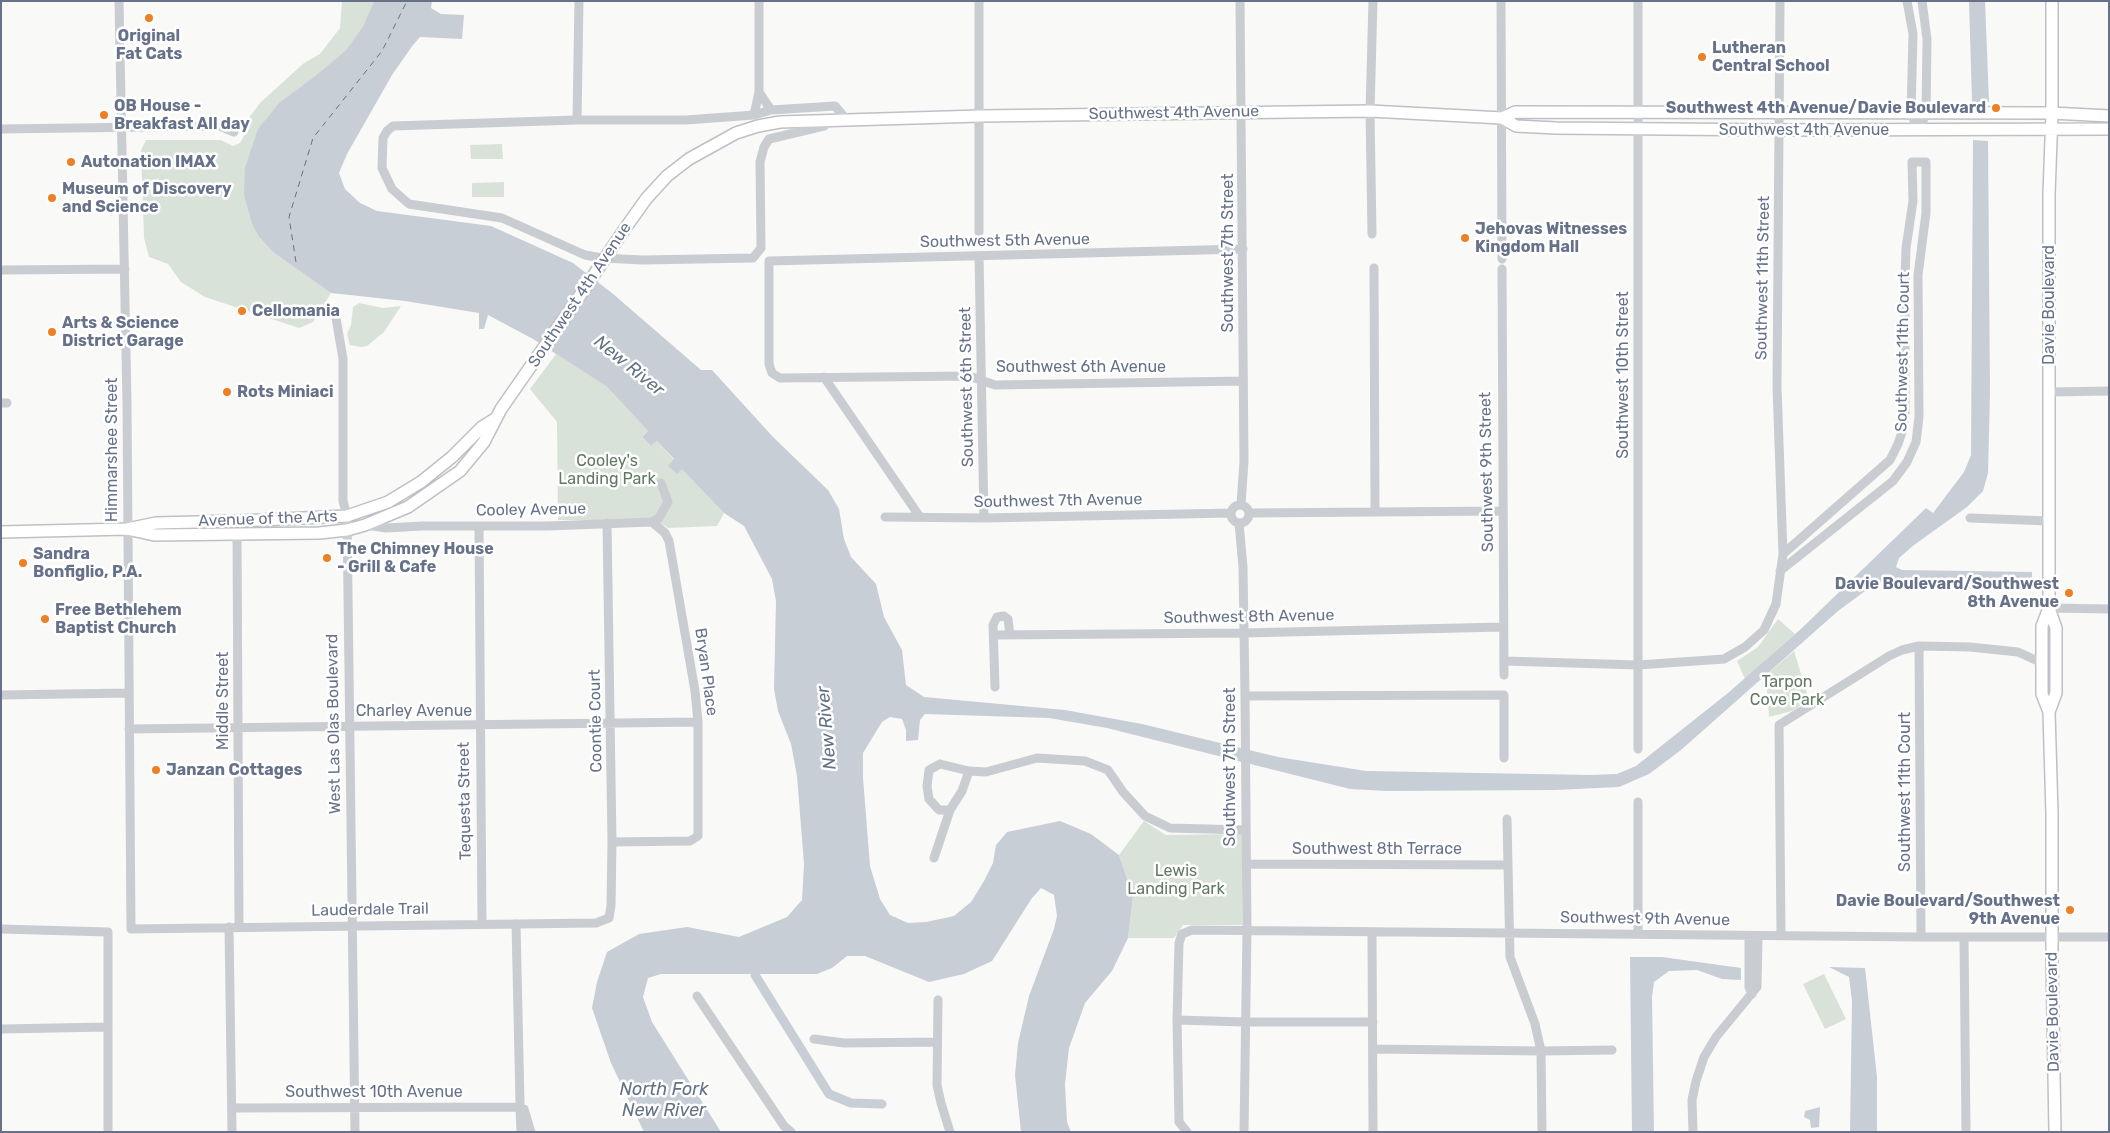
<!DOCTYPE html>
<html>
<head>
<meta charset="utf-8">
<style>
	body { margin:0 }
	#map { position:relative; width:2110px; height:1133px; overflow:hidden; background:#f9f9f7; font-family:Rubik,sans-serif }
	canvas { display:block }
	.frame { position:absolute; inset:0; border:2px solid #67728a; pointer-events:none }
</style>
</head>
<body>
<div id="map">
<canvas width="2110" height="1133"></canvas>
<div class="frame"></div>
</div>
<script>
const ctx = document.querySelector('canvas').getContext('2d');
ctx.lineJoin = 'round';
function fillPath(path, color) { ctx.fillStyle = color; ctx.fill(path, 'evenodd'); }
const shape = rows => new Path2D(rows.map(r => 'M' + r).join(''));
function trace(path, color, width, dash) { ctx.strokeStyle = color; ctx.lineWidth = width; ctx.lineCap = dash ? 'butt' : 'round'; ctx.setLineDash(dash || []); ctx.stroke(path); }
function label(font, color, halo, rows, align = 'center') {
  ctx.font = font + ' Rubik,sans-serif'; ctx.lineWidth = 5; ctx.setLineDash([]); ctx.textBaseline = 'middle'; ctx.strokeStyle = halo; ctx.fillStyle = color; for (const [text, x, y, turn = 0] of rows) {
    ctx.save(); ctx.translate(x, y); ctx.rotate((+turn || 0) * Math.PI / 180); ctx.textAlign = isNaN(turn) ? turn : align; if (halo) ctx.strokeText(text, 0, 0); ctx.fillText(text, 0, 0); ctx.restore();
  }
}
fillPath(shape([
	[342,1,374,1,363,26,346,50,315,76,280,102,260,238,274,253,331,293,313,322,299,328,205,297,181,282,168,264,149,257,144,238,141,150,146,140,221,140,233,146,240,143,245,134,245,123,260,103,304,63,320,54,340,28],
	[502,144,503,159,471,159,470,145],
	[504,182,504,197,472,197,472,183],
	[359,303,383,308,401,306,384,332,367,346,361,347,350,345,347,334,351,325,353,307],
	[556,354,607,387,648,431,642,437,651,446,657,441,674,460,669,466,676,473,682,468,724,513,717,526,668,528,656,520,558,520,557,422,530,389],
	[1778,619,1795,634,1745,679,1737,661,1758,647],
	[1794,651,1809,700,1792,711,1769,717,1766,675],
	[1144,821,1166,835,1242,834,1242,925,1183,925,1174,938,1128,938,1133,896,1119,855],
	[1824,974,1846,1019,1825,1029,1803,984]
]), '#d9e2d8');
fillPath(shape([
	[374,1,432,1,431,8,441,14,464,15,462,39,420,37,413,45,392,75,347,154,339,173,345,189,360,203,377,211,491,226,573,263,612,293,701,370,712,370,773,437,828,490,839,509,844,539,851,557,876,584,884,617,902,650,906,685,924,697,1065,710,1142,724,1278,757,1366,771,1591,775,1617,774,1636,766,1728,693,1802,628,1926,508,1933,513,1964,472,1971,455,1973,140,1988,141,1990,392,1988,473,1983,491,1967,507,1914,545,1899,558,1896,567,1902,570,2032,572,2032,591,1899,586,1876,583,1838,611,1681,750,1649,774,1619,787,1555,790,1387,791,1350,789,1107,728,1049,718,925,714,920,720,918,740,906,741,906,730,902,719,890,717,882,722,863,753,863,778,870,866,880,899,890,915,908,923,926,922,954,916,971,902,984,881,993,863,996,845,1007,832,1060,821,1091,834,1119,855,1133,896,1128,938,1112,971,1085,1003,1069,1048,1065,1084,1067,1122,1071,1132,1021,1132,1015,1075,1018,1043,1029,996,1054,929,1057,916,1054,895,1041,888,1032,898,992,961,964,974,929,982,865,956,847,956,832,968,817,974,661,974,648,978,643,997,652,1022,721,1132,644,1132,611,1063,592,1008,597,982,607,952,639,934,687,927,739,937,787,917,802,900,804,864,797,776,791,744,778,711,774,689,776,601,772,579,744,526,724,513,682,469,677,474,668,466,674,459,657,441,651,446,642,437,648,431,607,387,533,339,488,315,484,329,479,329,479,313,405,301,331,293,274,253,260,238,252,224,244,195,245,168,258,129,280,102,315,76,346,50,363,26],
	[1969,1,1985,1,1989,102,1972,102],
	[1630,957,1662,957,1741,968,1741,980,1722,979,1697,970,1669,971,1654,982,1652,997,1654,1132,1632,1132],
	[1829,967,1865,968,1877,1077,1877,1132,1850,1132,1852,1001,1849,977],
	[1820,1107,1819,1127,1811,1128,1810,1120,1804,1117,1805,1111]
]), '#c8ced5');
trace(shape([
	[755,975,829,1094,851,1103,882,1104]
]), '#c8ced5', 9);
trace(shape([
	[296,262,289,217,313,138,382,51,407,1]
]), '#637384', 1, [6, 5]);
const major = shape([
	[1502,118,1516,126,1556,128,1780,130,2109,129],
	[624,230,646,199,667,176,689,159,736,133,758,126,780,122,980,116,1370,111,1502,118,1515,112,2052,113,2109,116],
	[127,529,154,535,319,533,347,530,365,525,408,507,460,471,484,442,501,409,581,294],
	[1,532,127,529,156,523,238,521,347,516,388,502,421,482,452,457,482,427,495,419],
	[2049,608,2042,626,2042,694,2049,712,2052,814,2052,958,2055,1132],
	[2049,712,2056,693,2056,628,2049,608,2049,194,2052,113,2052,1]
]);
trace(major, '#bec0c5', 14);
trace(shape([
	[119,1,127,403,131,929,596,923,609,918,611,906,612,842,607,523],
	[979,1,979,232],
	[1240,1,1244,461,1241,504],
	[1501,1,1502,259],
	[1907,1,1913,34,1911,114,1919,130],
	[759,92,771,110],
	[754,115,759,92,759,1],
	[577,120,579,1],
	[829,120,824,126,769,139,764,147,760,162,761,248,753,258,643,260,602,258,585,255,502,218,409,204,392,189,382,168,383,138,387,131,393,126,577,120,686,120,754,115,771,110,835,106,846,119],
	[1,129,220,126,234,132],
	[1919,130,1926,114,1927,39,1922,1],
	[1372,234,1370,111,1373,1],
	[1243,249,769,261,769,364,772,373,780,378,969,376,995,385,1243,381],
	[979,256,984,518],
	[1374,268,1375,512],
	[1502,269,1504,675],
	[1,270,125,269],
	[336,318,343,359,343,501,347,516,355,1132],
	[824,377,920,517],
	[2050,392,2109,391],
	[1,403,7,403],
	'1231 514a9 9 0 1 1 18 0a9 9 0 1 1-18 0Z',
	[1250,513,1502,511],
	[885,517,984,518,1231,513],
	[1970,518,2049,521],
	[1239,523,1243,567,1245,696,1247,930,1244,1132],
	[366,525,386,528,423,526,548,526,652,522,659,518,668,502,661,483],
	[479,526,482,924],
	[237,534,239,927],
	[1780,571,1893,481,1907,462,1916,442,1919,417,1918,275,1926,213,1926,162,1912,162,1913,201,1906,248,1905,281,1905,413,1903,429,1898,444,1890,460,1783,554],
	[2049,608,2109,609],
	[995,635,1243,633,1503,627],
	[1919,646,1921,937],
	[1504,661,1638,665,1724,659,1745,647,1764,630,1776,604,1783,554,1777,387,1780,1],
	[995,687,993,625,997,617,1004,616,1008,619,1010,635],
	[1,695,129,693],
	[1245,696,1504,695,1504,758],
	[129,729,698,722],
	[1638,749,1638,1],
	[940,764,969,771,962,791,950,810,939,810,929,799,927,786,929,770,940,764],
	[969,771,986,772,1037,758,1085,761,1108,770,1123,792,1145,816,1170,828,1245,830],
	[1638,802,1638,934],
	[1507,819,1510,957,1535,1024,1541,1051,1542,1132],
	[612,842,690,841,698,836,698,722,695,691,669,541,665,533,652,522],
	[934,858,950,810],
	[1246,864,1508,865],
	[516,924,520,1103],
	[229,927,232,1132],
	[1,929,108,932,108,1132],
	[1372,933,1373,1132],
	[1781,935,1779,725,1889,656,1902,650,1919,646,1970,647,2018,652,2042,663],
	[1749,936,1749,987,1752,994],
	[1964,937,1966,1132],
	[697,996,784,1126,791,1132],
	[938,1000,937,1085,941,1103,950,1132],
	[1177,1020,1245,1022,1373,1022],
	[1,1029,108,1027],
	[814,1039,844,1043,937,1042],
	[1373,1049,1541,1051,1612,1050],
	[232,1108,517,1107],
	[524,1109,531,1132],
	[520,1110,521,1132],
	[1187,1132,1179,1122,1177,1020,1179,943,1182,934,1192,930,1921,937,2109,937],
	[1693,1132,1692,1100,1696,1081,1704,1057,1716,1037,1757,987,1758,936]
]), '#c9ccd0', 9);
trace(major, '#fff', 11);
const majorBridge = shape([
	[581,294,624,230]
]);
trace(majorBridge, '#bec0c5', 14, []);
trace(majorBridge, '#fff', 11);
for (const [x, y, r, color] of [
	[149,18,5,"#ee7f23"],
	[1702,57,5,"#ee7f23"],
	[1996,108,5,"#ee7f23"],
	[104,115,5,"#ee7f23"],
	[71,162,5,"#ee7f23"],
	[52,198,5,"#ee7f23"],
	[1465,238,5,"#ee7f23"],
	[242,311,5,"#ee7f23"],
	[52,332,5,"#ee7f23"],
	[227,392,5,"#ee7f23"],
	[327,558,5,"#ee7f23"],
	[23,563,5,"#ee7f23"],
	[2069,593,5,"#ee7f23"],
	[45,619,5,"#ee7f23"],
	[156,770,5,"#ee7f23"],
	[2070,910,5,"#ee7f23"]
]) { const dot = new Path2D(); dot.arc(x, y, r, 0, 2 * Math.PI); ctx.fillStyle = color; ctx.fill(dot); trace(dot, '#fff', 2); }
label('bold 16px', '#67728a', '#fff', [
	["Original",149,36,"center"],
	["Fat Cats",149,54,"center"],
	["Lutheran",1712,48],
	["Central School",1712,66],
	["OB House -",114,106],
	["Breakfast All day",114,124],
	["Southwest 4th Avenue/Davie Boulevard",1986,108,"right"],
	["Autonation IMAX",81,162],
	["Museum of Discovery",62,189],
	["and Science",62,207],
	["Jehovas Witnesses",1475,229],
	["Kingdom Hall",1475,247],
	["Cellomania",252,311],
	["Arts & Science",62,323],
	["District Garage",62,341],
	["Rots Miniaci",237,392],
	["The Chimney House",337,549],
	["- Grill & Cafe",337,567],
	["Sandra",33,554],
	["Bonfiglio, P.A.",33,572],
	["Davie Boulevard/Southwest",2059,584,"right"],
	["8th Avenue",2059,602,"right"],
	["Free Bethlehem",55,610],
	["Baptist Church",55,628],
	["Janzan Cottages",166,770],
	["Davie Boulevard/Southwest",2060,901,"right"],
	["9th Avenue",2060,919,"right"]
], 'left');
label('16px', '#67728a', '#fff', [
	["Southwest 4th Avenue",1174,113,-1],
	["Southwest 4th Avenue",1804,130],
	["Southwest 5th Avenue",1005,241,-1],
	["Southwest 7th Street",1228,253,-90],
	["Southwest 11th Street",1763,278,-89],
	["Southwest 4th Avenue",580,295,-56],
	["Davie Boulevard",2049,305,-90],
	["Southwest 11th Court",1903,352,-89],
	["Southwest 6th Avenue",1081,367],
	["Southwest 10th Street",1623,375,-90],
	["Southwest 6th Street",967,387,-91],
	["Himmarshee Street",112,450,-90],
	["Southwest 9th Street",1487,472,-91],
	["Southwest 7th Avenue",1058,501,-1],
	["Cooley Avenue",531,510,-1],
	["Avenue of the Arts",268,519,-2],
	["Southwest 8th Avenue",1249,617,-1],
	["Bryan Place",706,672,82],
	["Middle Street",223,701,-90],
	["Charley Avenue",414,711],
	["Coontie Court",596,721,-91],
	["West Las Olas Boulevard",334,724,-91],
	["Southwest 7th Street",1230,767,-90],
	["Southwest 11th Court",1905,792,-90],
	["Tequesta Street",465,801,-91],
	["Southwest 8th Terrace",1377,849],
	["Lauderdale Trail",370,910,-1],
	["Southwest 9th Avenue",1645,919,1],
	["Davie Boulevard",2053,1012,-91],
	["Southwest 10th Avenue",374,1092]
]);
label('16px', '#627a63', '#fff', [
	["Cooley's",607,461],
	["Landing Park",607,479],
	["Tarpon",1787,682],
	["Cove Park",1787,700],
	["Lewis",1176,871],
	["Landing Park",1176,889]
]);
label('italic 18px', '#637384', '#fff', [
	["New River",629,366,39],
	["New River",827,728,-95],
	["North Fork",664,1090],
	["New River",664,1111]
]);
</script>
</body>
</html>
